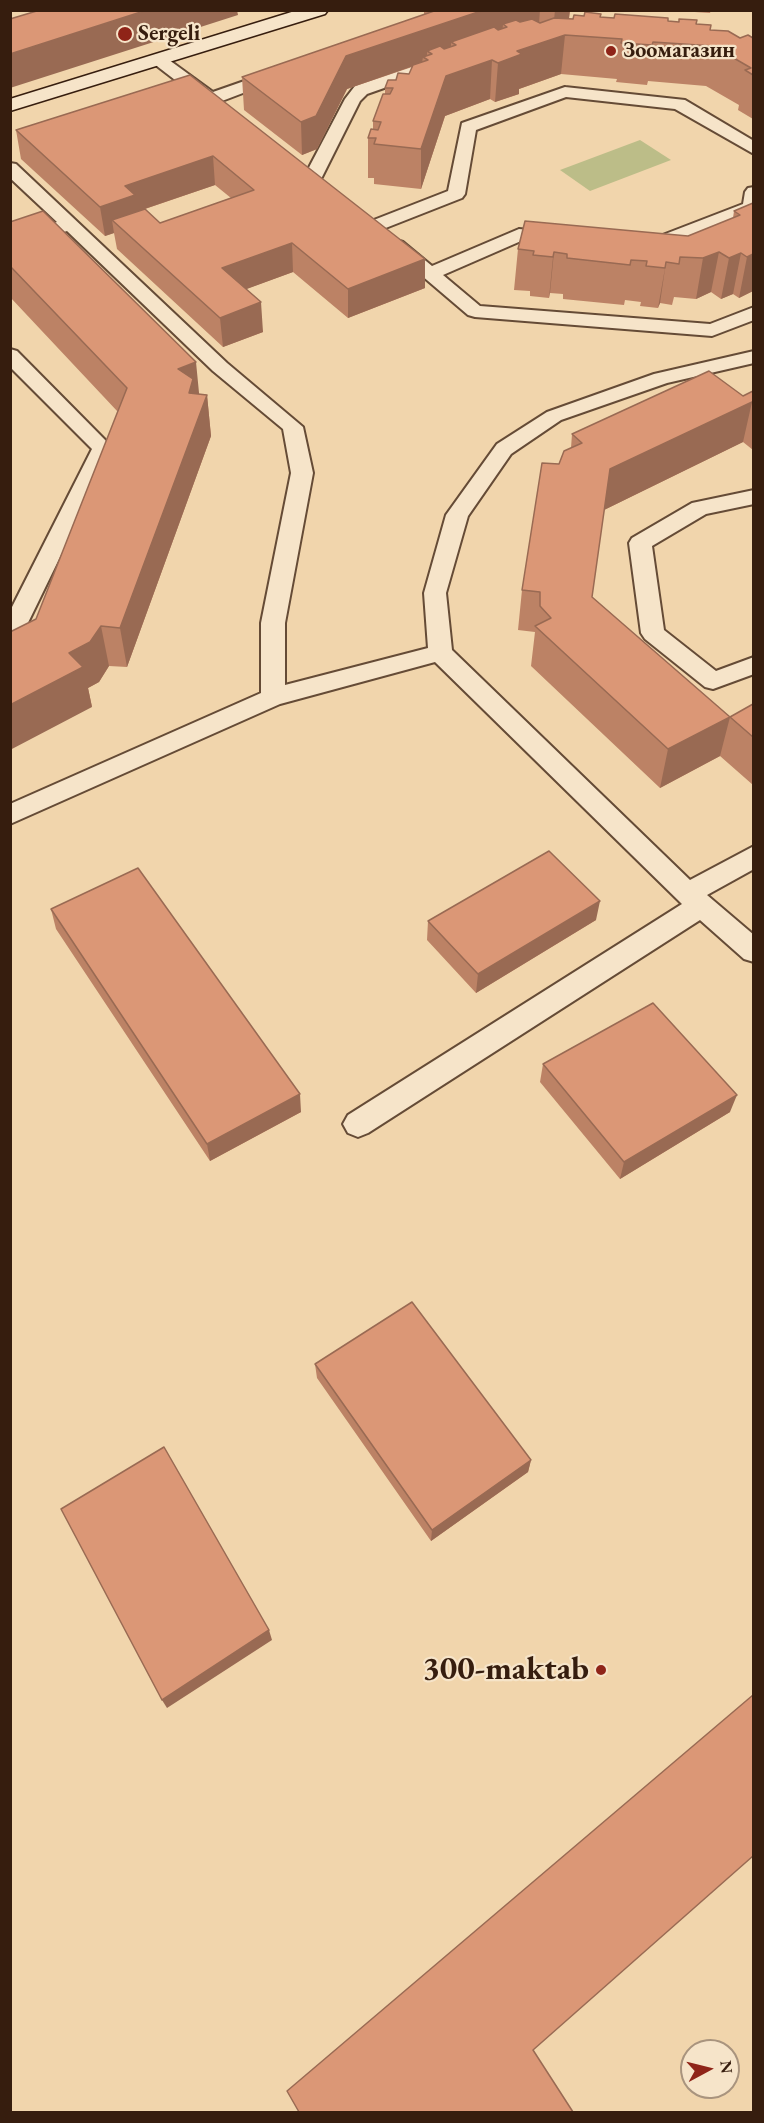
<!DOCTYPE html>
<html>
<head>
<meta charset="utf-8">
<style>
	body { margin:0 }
	#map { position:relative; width:764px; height:2123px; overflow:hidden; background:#f1d5ac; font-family:"EB Garamond",serif }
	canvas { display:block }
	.frame { position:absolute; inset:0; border:12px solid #361d0e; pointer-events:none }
	.north { position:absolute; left:680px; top:2039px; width:60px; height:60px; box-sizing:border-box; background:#f6e4c9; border:2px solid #a9947e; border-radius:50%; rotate:83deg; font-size:16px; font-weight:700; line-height:24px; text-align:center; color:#361d0e }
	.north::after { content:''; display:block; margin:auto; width:21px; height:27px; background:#8f2418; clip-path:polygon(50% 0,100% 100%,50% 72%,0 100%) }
</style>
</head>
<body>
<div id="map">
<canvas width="764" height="2123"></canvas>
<div class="frame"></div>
<div class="north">N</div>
</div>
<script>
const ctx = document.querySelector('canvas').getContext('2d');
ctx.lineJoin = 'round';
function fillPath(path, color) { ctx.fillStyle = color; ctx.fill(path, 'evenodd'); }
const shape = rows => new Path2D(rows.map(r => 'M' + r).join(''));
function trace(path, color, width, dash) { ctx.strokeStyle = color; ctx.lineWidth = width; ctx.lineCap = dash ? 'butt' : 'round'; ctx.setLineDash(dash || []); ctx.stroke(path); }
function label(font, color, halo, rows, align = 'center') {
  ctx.font = font + ' "EB Garamond",serif'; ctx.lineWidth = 4.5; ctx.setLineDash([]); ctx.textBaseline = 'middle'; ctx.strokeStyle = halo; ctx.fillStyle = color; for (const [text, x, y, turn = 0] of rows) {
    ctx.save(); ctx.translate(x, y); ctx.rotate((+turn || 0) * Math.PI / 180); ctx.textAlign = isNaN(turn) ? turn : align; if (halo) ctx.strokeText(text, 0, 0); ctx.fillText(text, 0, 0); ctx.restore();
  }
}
fillPath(shape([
	[640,140,671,160,590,191,560,170]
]), '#bcbd88');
const service = shape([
	[159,55,165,57,213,92,273,71,285,71,287,74,285,77,222,101,220,105,214,106,205,103,153,63,151,60,153,57,159,55],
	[446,56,452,58,454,61,452,64,367,94,360,101,322,177,319,181,313,182,307,181,304,177,345,99,355,86,370,79,446,56],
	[565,87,685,100,754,141,754,154,675,109,566,97,476,130,465,194,462,198,378,231,366,231,363,227,366,223,448,191,462,123,565,87],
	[10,163,16,164,227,363,303,427,313,473,285,623,285,685,428,648,424,593,446,515,497,444,547,412,654,374,754,351,754,363,667,383,561,420,511,454,468,516,446,593,452,650,690,880,754,846,754,869,707,895,754,935,754,962,744,959,700,920,368,1133,358,1137,348,1133,343,1124,348,1115,682,904,435,662,280,704,10,824,10,804,261,693,261,623,291,473,283,429,213,371,67,231,10,249,10,238,57,222,10,178,10,163],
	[754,187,754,213,656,251,643,252,636,250,634,246,636,242,647,241,743,204,745,192,748,188,754,187],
	[519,229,561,233,568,235,570,239,568,243,561,245,521,241,443,275,480,306,710,324,754,307,754,320,712,336,475,317,468,315,387,246,389,242,396,240,403,242,432,266,519,229],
	[10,349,17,351,113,448,22,635,18,641,10,643,10,611,92,449,10,367,10,349],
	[754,490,754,504,706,514,652,546,664,630,716,671,754,657,754,674,713,689,705,687,645,639,641,633,629,543,632,538,692,503,754,490]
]);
const secondary = shape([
	[298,10,328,10,325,14,10,111,10,99,298,10]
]);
trace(service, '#654b36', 4);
trace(secondary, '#361d0e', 3);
fillPath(service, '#f6e4c9');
fillPath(secondary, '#f6e4c9');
fillPath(shape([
	[424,10,570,10,569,19,601,17,696,24,710,30,740,38,753,38,753,119,738,110,739,105,706,86,648,81,647,85,616,82,617,79,561,74,519,89,519,94,495,102,490,99,445,116,421,189,374,184,374,178,368,178,368,138,373,129,373,121,385,94,385,88,396,80,409,74,412,67,347,89,317,149,302,155,244,110,242,77,424,15],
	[664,10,711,10,710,13],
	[190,75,425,259,425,288,348,318,293,272,246,289,263,332,223,347,117,249,114,233,105,236,21,159,16,130],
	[215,185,231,198,160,223,145,209],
	[753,203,753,291,739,298,733,294,721,299,711,292,696,299,674,297,672,305,660,303,658,308,640,306,641,302,625,300,624,305,563,299,563,294,550,293,549,298,530,296,530,291,514,290,518,249,688,236,733,218,734,211],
	[10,222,199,394,207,395,211,436,127,667,109,666,99,682,88,688,92,707,36,619,118,412,10,297],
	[753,391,753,450,743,442,604,510,592,597,730,717,720,756,660,788,531,666,535,632,518,630,522,590,559,464,571,448,572,434,743,396],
	[753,704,753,785,720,756,730,717],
	[51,909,301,1112,210,1161,56,929],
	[596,920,476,993,427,940,428,921],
	[543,1064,730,1112,620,1179,540,1082],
	[315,1364,531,1460,528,1472,431,1541,317,1378]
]), '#bc8265');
fillPath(shape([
	[147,10,237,10,238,15,10,88,10,54],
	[484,10,540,10,539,24,507,27,503,24,502,36,456,45,451,42,451,54,432,54,427,51,427,60,423,57,422,63,347,89,317,149,302,155,301,122,346,56],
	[555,10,570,10,568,25,553,31],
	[565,35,561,74,519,89,519,94,495,102,498,63,517,51],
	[492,60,490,99,445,116,421,189,421,149,446,76],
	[213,156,215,185,112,220,114,233,105,236,100,207,125,186],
	[292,243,293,272,225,297,222,268],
	[554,252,550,293,549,298,553,257],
	[719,252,711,292,696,299,703,258],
	[741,253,733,294,721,299,729,258],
	[753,254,753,291,739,298,747,257],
	[425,259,425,288,348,318,348,289],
	[666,262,660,303,658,308,665,268],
	[261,302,263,332,223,347,220,318],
	[196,362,200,403,207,395,211,436,127,667,120,628,178,369],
	[752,402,743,442,604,510,610,469],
	[101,626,109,666,99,682,88,688,92,707,10,750,10,705],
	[730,717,720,756,660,788,668,749],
	[600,901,596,920,476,993,478,974],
	[300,1094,301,1112,210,1161,207,1144],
	[737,1095,730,1112,620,1179,624,1162],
	[531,1460,528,1472,431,1541,432,1530],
	[269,1630,272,1640,167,1708,162,1700]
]), '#996a53');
const building = shape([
	[40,10,147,10,10,54,10,19,40,10],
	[437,10,484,10,346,56,316,116,301,122,242,77,437,10],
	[585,12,601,14,600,17,614,18,615,14,668,18,668,21,679,22,679,19,697,20,696,24,711,25,710,30,728,31,740,38,748,35,753,38,753,75,745,70,751,68,713,46,653,42,652,45,621,43,622,39,565,35,517,51,522,54,498,63,492,60,446,76,421,149,374,144,376,138,368,138,371,129,378,130,381,122,373,121,383,94,390,94,393,88,385,88,388,80,396,80,398,73,409,74,413,65,428,60,423,57,432,54,427,51,440,46,444,49,456,45,451,42,494,27,498,30,507,27,503,24,516,20,520,22,532,19,540,23,554,18,573,19,574,15,584,16,585,12],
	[190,75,425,259,348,289,292,243,222,268,261,302,220,318,112,220,145,209,160,223,254,190,213,156,125,186,135,195,100,207,16,130,190,75],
	[753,203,753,254,747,257,741,253,729,258,719,252,703,258,680,257,679,264,666,262,665,268,646,266,647,261,631,260,630,265,567,258,567,254,554,252,553,257,533,255,534,251,518,249,525,221,688,236,740,215,734,211,753,203],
	[43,211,196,362,178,369,193,379,189,393,207,395,120,628,101,626,90,642,69,653,83,667,10,705,10,632,36,619,127,388,10,266,10,222,43,211],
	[709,371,743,396,753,391,753,403,752,402,610,469,592,597,730,717,668,749,535,626,551,618,540,606,540,592,522,590,542,463,559,464,564,451,582,443,572,434,709,371],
	[753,704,753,737,730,717,753,704],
	[549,851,600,901,478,974,428,921,549,851],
	[138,868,300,1094,207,1144,51,909,138,868],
	[653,1003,737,1095,624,1162,543,1064,653,1003],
	[412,1302,531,1460,432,1530,315,1364,412,1302],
	[164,1447,269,1630,162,1700,61,1509,164,1447],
	[753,1695,753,1856,533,2050,573,2112,299,2112,287,2091,753,1695]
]);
fillPath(building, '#db9776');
trace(building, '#996a53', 1.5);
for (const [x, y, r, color] of [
	[125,34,8,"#8f2418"],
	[611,51,6,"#8f2418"],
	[601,1670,6,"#8f2418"]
]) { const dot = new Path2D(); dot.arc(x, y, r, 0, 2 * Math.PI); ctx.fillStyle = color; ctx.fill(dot); trace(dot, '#f6e4c9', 2); }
label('bold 22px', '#361d0e', '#f6e4c9', [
	["Sergeli",138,34],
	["Зоомагазин",623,51]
], 'left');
label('bold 33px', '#361d0e', '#f6e4c9', [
	["300-maktab",589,1670]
], 'right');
</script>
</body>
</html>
